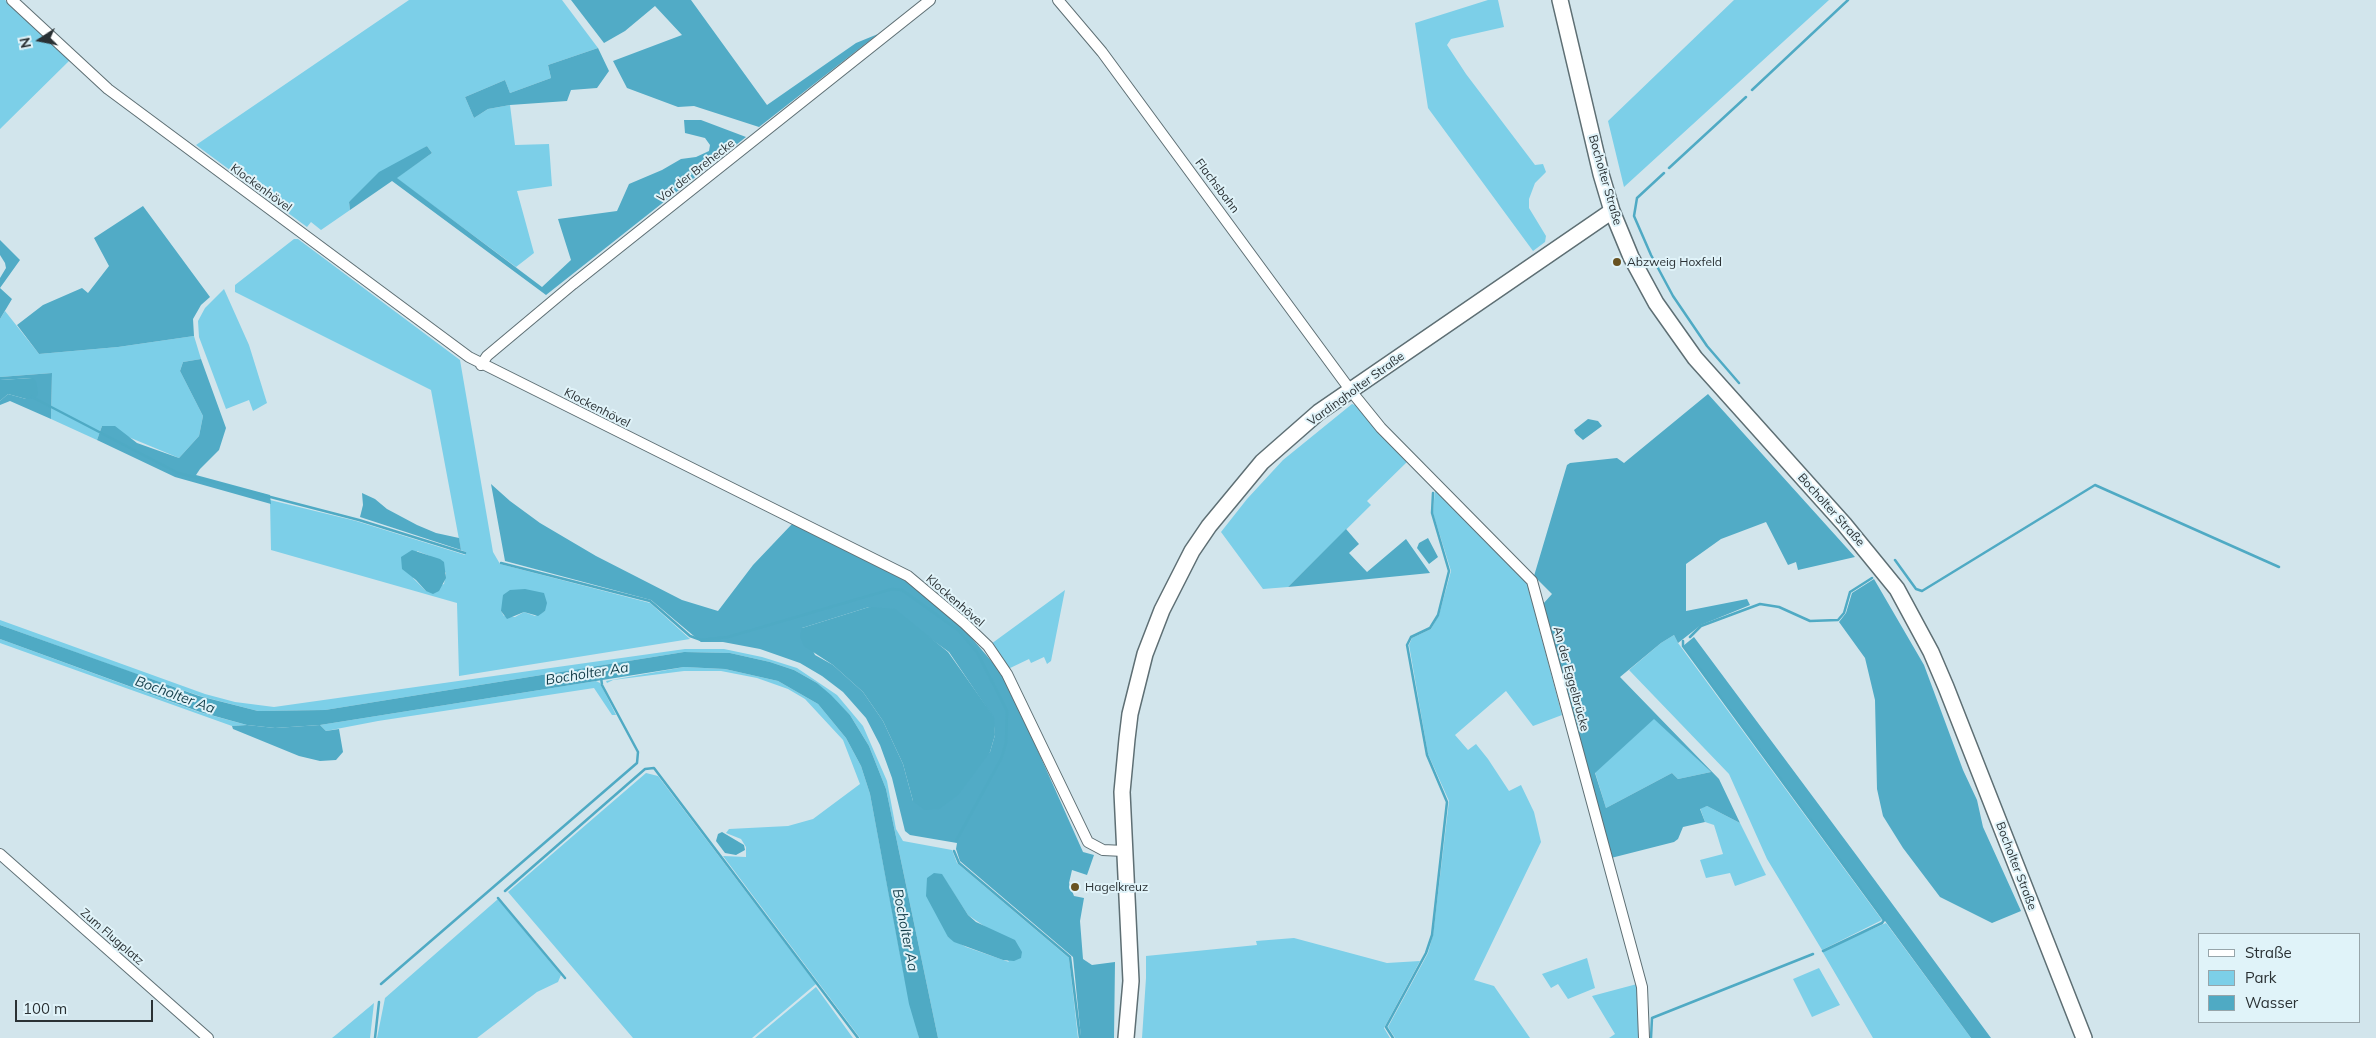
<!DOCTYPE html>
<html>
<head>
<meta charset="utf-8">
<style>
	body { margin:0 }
	#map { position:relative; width:2376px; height:1038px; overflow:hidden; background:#d2e5ec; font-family:Mulish,sans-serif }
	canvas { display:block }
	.legend { position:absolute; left:2198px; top:933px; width:162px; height:90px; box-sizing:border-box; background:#e0f3f9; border:1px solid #97a5aa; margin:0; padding:6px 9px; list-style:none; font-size:15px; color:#2a3134 }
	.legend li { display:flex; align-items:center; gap:10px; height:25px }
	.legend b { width:25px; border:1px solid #97a5aa }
	.north { position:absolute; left:15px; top:15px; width:50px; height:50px; -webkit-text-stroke:4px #e0f3f9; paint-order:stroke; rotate:259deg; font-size:14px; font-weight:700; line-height:20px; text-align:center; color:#2a3134 }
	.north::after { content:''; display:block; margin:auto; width:18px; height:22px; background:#2a3134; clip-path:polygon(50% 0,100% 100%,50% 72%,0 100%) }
	.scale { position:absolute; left:15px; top:1000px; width:138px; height:22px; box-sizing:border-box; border:2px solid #2a3134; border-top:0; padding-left:6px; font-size:15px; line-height:18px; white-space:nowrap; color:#2a3134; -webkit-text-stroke:4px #e0f3f9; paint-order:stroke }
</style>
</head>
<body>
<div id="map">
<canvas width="2376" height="1038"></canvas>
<ul class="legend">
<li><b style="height:6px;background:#fff"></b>Straße</li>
<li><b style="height:14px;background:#7ccfe8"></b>Park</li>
<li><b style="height:14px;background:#4faac4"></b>Wasser</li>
</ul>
<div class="north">N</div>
<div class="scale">100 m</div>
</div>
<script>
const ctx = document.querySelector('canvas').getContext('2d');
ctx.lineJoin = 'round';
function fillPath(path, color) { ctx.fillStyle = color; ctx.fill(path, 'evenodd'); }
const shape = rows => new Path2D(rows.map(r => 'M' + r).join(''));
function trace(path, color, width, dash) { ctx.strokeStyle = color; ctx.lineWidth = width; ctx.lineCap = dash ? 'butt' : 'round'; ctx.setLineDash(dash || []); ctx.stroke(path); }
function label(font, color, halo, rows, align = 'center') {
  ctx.font = font + ' Mulish,sans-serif'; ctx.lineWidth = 4; ctx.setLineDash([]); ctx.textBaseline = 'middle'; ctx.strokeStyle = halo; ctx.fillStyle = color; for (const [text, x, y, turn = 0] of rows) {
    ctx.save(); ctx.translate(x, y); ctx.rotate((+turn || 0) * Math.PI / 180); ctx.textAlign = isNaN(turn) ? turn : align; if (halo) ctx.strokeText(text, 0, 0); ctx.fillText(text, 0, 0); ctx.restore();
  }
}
fillPath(shape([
	[0,0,5,0,70,60,0,129],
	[409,0,562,0,598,48,548,65,551,78,510,93,505,80,465,97,474,118,488,109,510,105,515,145,549,144,552,186,517,191,534,253,516,267,396,178,432,153,427,146,349,202,350,210,321,230,311,222,307,227,196,145],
	[1488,0,1498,0,1504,27,1451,39,1447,45,1466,74,1535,165,1543,164,1546,172,1535,183,1529,199,1529,208,1546,236,1545,242,1533,251,1428,108,1415,23],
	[1734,0,1829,0,1624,187,1608,121],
	[294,239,298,239,460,360,493,552,500,564,650,603,690,639,459,676,457,603,271,550,270,500,356,521,465,555,466,552,461,550,431,390,235,292,235,285],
	[417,551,430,556,446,573,444,584,426,591,413,578],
	[501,611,545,611,535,616,524,612,515,617,504,616],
	[224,289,249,345,267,403,253,411,249,400,226,409,199,337,198,321,205,308],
	[5,311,39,354,118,347,194,336,201,359,183,362,180,371,203,416,199,436,179,458,102,426,97,440,51,419,52,373,0,377,0,319],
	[1352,404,1357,406,1408,461,1367,501,1371,505,1288,587,1263,589,1221,532,1247,499,1283,460],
	[1435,489,1527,583,1562,715,1533,726,1506,691,1455,735,1468,750,1476,744,1488,759,1509,791,1521,785,1534,812,1541,842,1474,980,1494,986,1530,1038,1395,1038,1388,1027,1428,953,1433,935,1449,801,1428,754,1409,645,1412,638,1431,629,1439,615,1451,571,1433,513],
	[1065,590,1051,661,1047,664,1044,657,1031,663,1029,659,1008,669,991,644],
	[0,620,205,694,235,702,274,707,685,649,724,649,762,657,797,668,837,695,863,726,887,781,896,829,903,841,952,850,957,863,1069,958,1078,1038,938,1038,886,789,869,746,850,715,817,683,794,670,770,662,730,653,684,652,325,710,258,711,200,696,125,670,0,625],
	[942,875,968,915,987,928,1009,962,966,947,948,937],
	[1674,635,1678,643,1882,920,1822,950,1767,859,1729,774,1629,670,1661,643],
	[0,639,199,712,247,725,232,726,0,643],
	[684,667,725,669,778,681,818,704,846,738,861,766,870,794,904,975,919,1038,860,1038,723,856,746,857,746,847,741,839,726,833,729,829,788,826,813,819,860,784,843,740,805,699,788,689,757,678,721,671,684,671,613,680,607,683,606,681],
	[596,681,600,683,616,715,612,715,594,688,378,721,326,731,320,725],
	[1654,718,1711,772,1678,779,1672,773,1606,808,1595,772],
	[646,773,658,776,816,984,752,1038,633,1038,508,892],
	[1707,806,1740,823,1766,875,1735,886,1730,873,1706,878,1700,860,1723,854,1714,825,1705,822,1700,808],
	[498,899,561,975,558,982,537,992,477,1038,377,1038,385,998],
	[1886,923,1971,1038,1873,1038,1822,951],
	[1294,938,1387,963,1420,961,1384,1028,1390,1038,1142,1038,1146,978,1146,956,1257,945,1256,941],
	[1587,958,1595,988,1568,999,1558,984,1551,988,1542,974],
	[1819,968,1840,1005,1812,1017,1793,979],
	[1637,984,1639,1038,1609,1038,1615,1034,1592,996],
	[816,987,853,1038,755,1038],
	[374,1003,370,1038,332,1038,337,1034]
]), '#7ccfe8');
fillPath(shape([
	[571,0,691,0,767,105,856,43,878,34,759,127,694,106,678,107,627,88,613,61,682,35,655,6,625,31,604,43],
	[598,48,609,71,597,88,571,90,567,101,510,105,488,109,474,118,465,97,505,80,510,93,551,78,548,65],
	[684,120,701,120,746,137,546,295,392,181,350,210,349,202,379,172,427,146,432,153,397,178,542,287,571,260,558,219,617,211,629,184,662,170,681,159,696,157,709,151,710,145,705,138,685,133],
	[143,206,210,297,201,305,193,319,194,336,118,347,39,354,17,325,43,305,82,288,88,293,109,266,94,238],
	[0,240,20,260,0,288,12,299,0,319,0,278,6,268,5,263,0,255],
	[201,359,226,428,219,450,200,469,196,475,270,495,271,504,175,477,97,440,102,426,115,426,137,443,179,458,199,436,203,416,180,371,183,362],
	[52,373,51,419,10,401,0,405,0,401,8,394,26,399,32,378,0,380,0,377],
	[1708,394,1855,557,1798,570,1796,562,1788,565,1766,522,1721,539,1686,564,1686,611,1747,599,1750,605,1701,625,1678,643,1674,635,1661,643,1620,677,1719,779,1740,823,1707,806,1700,809,1705,822,1683,827,1678,839,1674,842,1611,858,1543,604,1552,594,1534,576,1567,465,1570,463,1617,458,1624,463],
	[1654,719,1711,772,1678,779,1672,773,1606,808,1595,773],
	[491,484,510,501,540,523,596,556,682,600,718,611,753,565,792,524,908,582,964,629,1005,677,1083,852,1094,855,1087,875,1072,870,1069,883,1074,896,1084,898,1080,921,1083,959,1092,965,1115,962,1114,1038,1081,1038,1073,957,960,861,956,849,957,843,910,835,905,831,892,778,880,745,866,718,843,692,822,676,800,663,760,649,723,642,701,642,651,600,505,561],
	[869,607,924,634,949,652,993,717,995,735,990,752,913,801,903,764,883,721,863,692,833,665,815,655,802,628],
	[362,493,375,499,387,509,417,525,436,533,459,538,461,550,360,517,363,505],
	[1346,529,1359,544,1349,553,1367,572,1406,539,1430,573,1288,587],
	[1874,579,1924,665,1963,770,1977,800,1983,827,2021,911,1992,923,1940,897,1903,848,1883,816,1877,789,1875,700,1865,658,1839,622,1846,613,1852,593],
	[1694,637,1857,856,1991,1038,1971,1038,1683,646],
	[247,725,275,728,320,725,326,731,339,729,343,752,336,760,320,761,299,756,233,729,232,726]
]), '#51abc6');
fillPath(shape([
	[32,378,36,381,38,394,35,398,26,399,8,394,0,401,0,380],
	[1588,419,1598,421,1602,426,1583,440,1576,434,1574,430],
	[1428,538,1438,557,1429,564,1417,548,1419,543],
	[412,550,440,559,444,562,446,578,439,591,433,594,426,591,416,580,402,569,401,557],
	[525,589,544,593,547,603,545,611,538,616,524,612,507,619,501,611,503,595,510,590],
	[869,607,895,609,948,652,994,717,995,735,990,752,958,795,939,809,925,810,913,801,903,764,883,721,863,692,833,665,804,646,800,636,802,628],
	[0,625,199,696,258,711,325,710,684,652,730,653,770,662,794,670,817,683,831,695,850,715,869,746,886,789,938,1038,919,1038,909,1004,870,794,861,766,846,738,818,704,778,681,725,669,684,667,320,725,275,728,247,725,200,712,0,639],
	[722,832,744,845,745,850,736,855,725,853,716,841,718,834],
	[934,873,942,874,968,915,976,922,1015,940,1022,952,1021,958,1014,961,1003,960,954,942,948,937,926,896,927,878]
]), '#4faac4');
trace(shape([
	[1752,90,1848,0],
	[1669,168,1746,97],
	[1664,173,1637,198,1634,216,1651,255,1673,296,1707,346,1739,383],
	[32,397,178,473,359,520,465,553],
	[1895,560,1916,589,1922,591,2095,485,2279,567],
	[501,563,650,601,690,636,701,640,728,637,892,589,902,590,958,630,977,652,1007,711,1006,743,1001,759,956,841],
	[1690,637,1701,626,1760,604,1779,607,1810,621,1838,620,1844,613,1850,592,1872,578],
	[1683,641,1683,646,1884,920,1882,923,1823,951],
	[954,851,959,863,1070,957,1080,1038],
	[505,891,645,769,654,768,858,1038],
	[498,898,565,978],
	[381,984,637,763,638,752,602,685,601,677],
	[375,1038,379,1002],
	[1393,1038,1386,1027,1426,953,1432,935,1447,802,1427,755,1407,645,1411,637,1430,628,1438,615,1449,571,1432,513,1433,493],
	[1651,1038,1652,1018,1813,954]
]), '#4faac4', 2.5);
const street = shape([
	[12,0,108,89,469,357,908,576,964,623,988,646,1007,674,1088,842,1103,850,1124,851],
	[1058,0,1102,52,1351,391,1381,428,1532,581,1642,987,1644,1038],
	[481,365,487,356,573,284,930,0],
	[0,854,208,1038]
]);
const secondary = shape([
	[1560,0,1601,174,1612,211,1631,257,1656,303,1695,358,1844,524,1897,589,1931,652,1946,687,2084,1038],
	[1126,1038,1131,981,1122,792,1127,739,1130,714,1145,654,1162,610,1192,551,1209,526,1262,462,1319,412,1612,211]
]);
trace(street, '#5e6f74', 12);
trace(secondary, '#5e6f74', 18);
trace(street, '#fff', 10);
trace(secondary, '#fff', 15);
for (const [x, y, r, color] of [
	[1617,262,5,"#685221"],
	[1075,887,5,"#685221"]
]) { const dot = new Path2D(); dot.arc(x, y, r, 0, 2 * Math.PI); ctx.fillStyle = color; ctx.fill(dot); trace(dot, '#e0f3f9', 2); }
label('12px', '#2a3134', '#e0f3f9', [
	["Vor der Brehecke",696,171,-38],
	["Bocholter Straße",1605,180,74],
	["Flachsbahn",1217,186,53],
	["Klockenhövel",261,188,36],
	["Vardingholter Straße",1356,389,-36],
	["Klockenhövel",597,408,27],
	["Bocholter Straße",1831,510,48],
	["Klockenhövel",955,601,41],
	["An der Eggelbrücke",1571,679,75],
	["Bocholter Straße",2016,866,69],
	["Zum Flugplatz",112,937,41]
]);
label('12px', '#2a3134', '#e0f3f9', [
	["Abzweig Hoxfeld",1627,262],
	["Hagelkreuz",1085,887]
], 'left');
label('italic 14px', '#143e4a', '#e0f3f9', [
	["Bocholter Aa",587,674,-9],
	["Bocholter Aa",175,695,20],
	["Bocholter Aa",905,930,79]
]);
</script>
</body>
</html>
